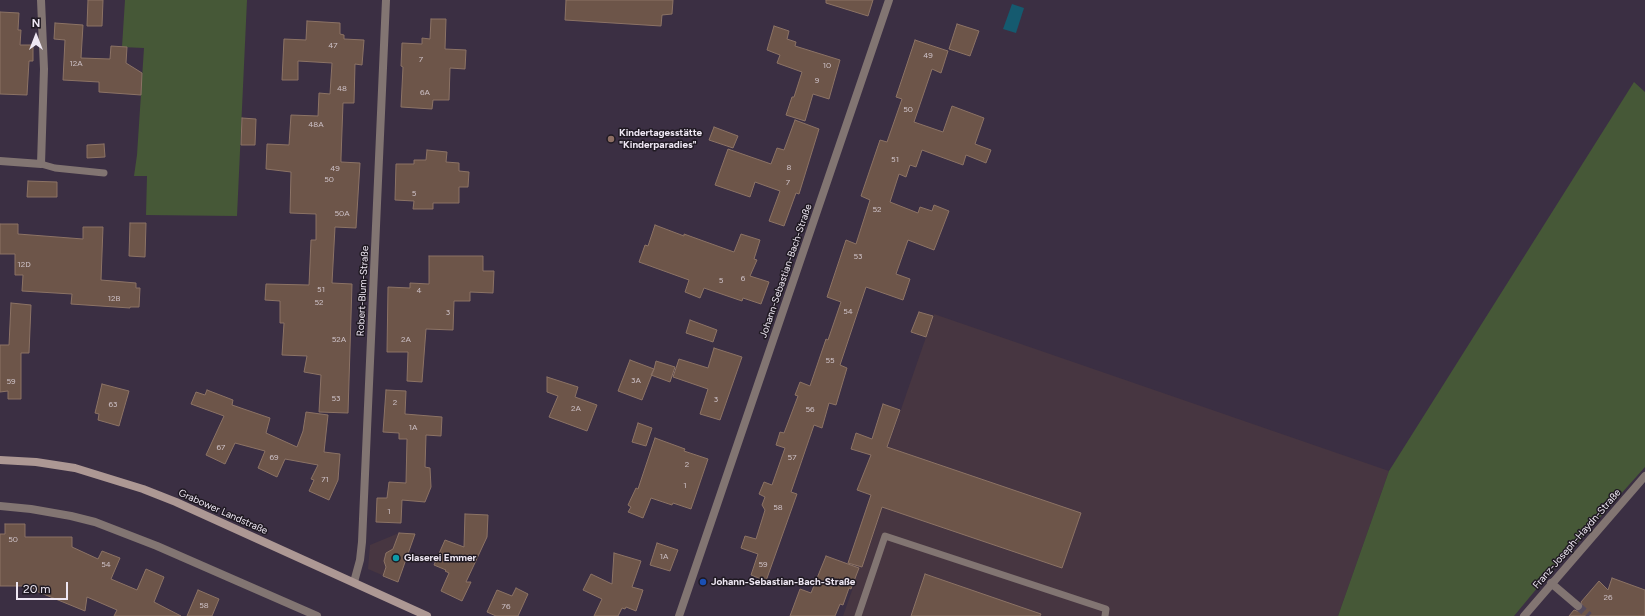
<!DOCTYPE html>
<html>
<head>
<meta charset="utf-8">
<style>
	body { margin:0 }
	#map { position:relative; width:1645px; height:616px; overflow:hidden; background:#3b2f43; font-family:Figtree,sans-serif }
	canvas { display:block }
	.north { position:absolute; left:16px; top:16px; width:40px; height:40px; -webkit-text-stroke:3px #1f1922; paint-order:stroke; rotate:0deg; font-size:11px; font-weight:700; line-height:16px; text-align:center; color:#eee7f3 }
	.north::after { content:''; display:block; margin:auto; width:14px; height:18px; background:#eee7f3; clip-path:polygon(50% 0,100% 100%,50% 72%,0 100%) }
	.scale { position:absolute; left:16px; top:582px; width:52px; height:18px; box-sizing:border-box; border:2px solid #eee7f3; border-top:0; padding-left:5px; font-size:12px; line-height:14px; white-space:nowrap; color:#eee7f3; -webkit-text-stroke:3px #1f1922; paint-order:stroke }
</style>
</head>
<body>
<div id="map">
<canvas width="1645" height="616"></canvas>
<div class="north">N</div>
<div class="scale">20 m</div>
</div>
<script>
const ctx = document.querySelector('canvas').getContext('2d');
ctx.lineJoin = 'round';
function fillPath(path, color) { ctx.fillStyle = color; ctx.fill(path, 'evenodd'); }
const shape = rows => new Path2D(rows.map(r => 'M' + r).join(''));
function trace(path, color, width, dash) { ctx.strokeStyle = color; ctx.lineWidth = width; ctx.lineCap = dash ? 'butt' : 'round'; ctx.setLineDash(dash || []); ctx.stroke(path); }
function label(font, color, halo, rows, align = 'center') {
  ctx.font = font + ' Figtree,sans-serif'; ctx.lineWidth = 3; ctx.setLineDash([]); ctx.textBaseline = 'middle'; ctx.strokeStyle = halo; ctx.fillStyle = color; for (const [text, x, y, turn = 0] of rows) {
    ctx.save(); ctx.translate(x, y); ctx.rotate((+turn || 0) * Math.PI / 180); ctx.textAlign = isNaN(turn) ? turn : align; if (halo) ctx.strokeText(text, 0, 0); ctx.fillText(text, 0, 0); ctx.restore();
  }
}
fillPath(shape([
	[934,314,1389,471,1338,616,843,616,855,582,843,577],
	[399,533,415,534,398,582,368,569,370,545]
]), '#473641');
fillPath(shape([
	[125,0,247,0,237,216,146,215,147,176,134,176,137,155,144,48,122,47],
	[1634,82,1645,92,1645,467,1543,581,1514,616,1338,616,1389,471]
]), '#465837');
fillPath(shape([
	[1012,4,1024,8,1016,33,1003,29]
]), '#155a6f');
const building = shape([
	[88,0,103,0,102,26,87,26,88,0],
	[566,0,673,0,672,14,662,15,661,26,565,20,566,0],
	[826,0,873,0,868,16,826,3,826,0],
	[0,12,19,13,18,30,21,30,20,45,33,45,33,61,29,61,27,95,0,94,0,12],
	[431,19,446,19,445,49,466,50,465,69,450,68,449,100,433,100,432,109,401,107,403,67,401,66,402,43,422,44,422,38,430,39,431,19],
	[307,21,340,23,340,34,344,35,344,39,364,40,362,65,355,64,354,103,343,103,341,158,341,162,360,163,356,228,335,227,332,283,352,284,348,413,319,412,321,375,304,372,307,356,282,355,284,323,280,323,280,301,265,300,266,284,309,285,311,240,316,240,316,214,290,213,291,172,266,169,267,144,289,145,291,115,318,116,319,93,330,94,332,63,298,61,298,80,282,80,284,39,306,40,307,21],
	[55,23,83,25,81,58,110,59,111,46,127,47,126,63,142,73,141,95,99,92,99,82,63,80,65,40,54,39,55,23],
	[957,24,979,31,970,56,949,49,957,24],
	[774,26,789,31,787,39,796,42,795,46,840,60,829,99,813,94,805,121,786,115,792,97,794,97,802,72,777,63,780,55,767,50,774,26],
	[915,40,948,51,941,73,932,69,914,122,943,132,952,106,984,118,975,144,991,150,986,163,966,155,963,165,922,150,916,167,910,165,906,177,899,174,890,202,918,213,920,207,932,211,934,205,949,211,934,250,908,240,896,274,910,279,903,300,866,287,840,365,847,368,836,405,829,403,822,428,814,425,791,492,797,494,766,581,751,575,758,554,741,548,745,536,756,539,765,510,762,505,765,497,759,494,764,482,772,485,785,448,776,445,780,432,784,433,798,396,795,395,800,382,810,386,826,339,828,340,841,302,827,297,846,240,856,244,870,200,861,196,880,140,887,142,902,99,896,97,915,40],
	[242,118,256,119,255,145,241,145,242,118],
	[795,120,819,129,799,194,796,193,784,226,769,221,780,191,755,182,750,197,715,185,728,149,771,164,777,148,784,150,795,120],
	[714,127,738,136,733,148,709,140,714,127],
	[104,144,105,157,87,158,87,145,104,144],
	[427,150,447,152,446,162,459,163,459,171,469,172,468,187,459,187,459,203,433,203,433,209,413,209,414,201,395,200,396,164,414,164,414,160,426,160,427,150],
	[28,181,57,182,57,197,27,197,28,181],
	[130,223,146,223,145,257,129,256,130,223],
	[0,224,18,224,18,234,83,239,83,227,103,227,101,280,136,283,136,288,140,288,139,307,130,307,130,308,71,304,72,294,22,291,23,275,15,275,15,254,0,254,0,224],
	[655,225,684,236,684,234,734,252,741,234,760,240,754,259,757,260,750,276,769,282,761,304,743,298,742,301,704,288,700,298,685,292,689,280,639,262,645,245,648,246,655,225],
	[429,256,483,256,483,271,494,271,493,293,470,292,470,301,454,301,453,330,426,329,422,382,407,381,408,352,387,352,388,287,410,288,410,283,429,284,429,256],
	[11,303,31,305,29,353,21,353,21,399,8,399,8,391,0,392,0,345,9,345,11,303],
	[919,312,933,316,926,337,911,332,919,312],
	[690,320,717,330,713,342,686,333,690,320],
	[714,348,742,357,720,420,700,414,708,389,673,377,679,359,708,368,714,348],
	[630,360,654,369,656,361,675,367,670,382,651,375,654,369,642,400,618,391,630,360],
	[547,377,578,387,575,397,597,405,587,431,549,417,558,396,547,392,547,377],
	[102,384,129,391,119,426,98,420,99,414,95,413,102,384],
	[207,390,233,400,232,405,270,418,266,433,297,447,303,431,306,412,328,415,324,452,340,454,338,480,329,500,309,491,314,480,311,479,318,465,285,459,277,477,258,468,265,451,235,443,225,464,206,455,224,416,191,404,196,392,205,395,207,390],
	[386,390,406,391,405,414,442,417,441,436,426,435,425,467,430,468,431,487,425,502,402,500,401,523,376,522,377,498,387,498,389,482,406,483,407,439,399,439,399,433,383,432,386,390],
	[883,404,900,410,887,447,1081,513,1062,568,882,507,862,567,848,563,871,495,857,490,871,455,851,449,856,433,872,439,883,404],
	[638,423,652,428,646,446,632,442,638,423],
	[655,438,685,449,684,451,708,459,691,509,673,503,672,505,651,498,643,518,628,512,631,507,628,505,636,488,638,489,655,438],
	[465,514,488,515,487,537,466,582,471,582,462,601,441,591,449,573,445,571,446,570,434,565,445,540,464,547,465,514],
	[5,524,25,524,25,537,72,537,72,547,98,559,102,551,120,558,111,579,137,590,146,569,164,577,154,602,181,616,114,616,117,610,87,597,85,611,36,591,36,589,30,588,30,586,0,586,0,534,5,534,5,524],
	[399,533,415,534,398,582,383,576,386,567,384,561,386,553,393,549,399,533],
	[657,543,678,550,670,571,650,565,657,543],
	[614,553,641,561,632,587,643,590,636,611,626,607,625,609,622,608,618,616,594,616,602,599,583,590,591,574,612,584,614,553],
	[826,556,859,568,851,589,849,588,843,605,840,604,835,616,790,616,800,589,811,593,826,556],
	[925,574,1041,614,1040,616,911,616,925,574],
	[1612,578,1645,590,1645,616,1569,616,1574,610,1577,611,1582,610,1583,607,1581,602,1599,581,1608,590,1612,578],
	[516,588,528,594,518,616,496,616,487,612,497,590,512,596,516,588],
	[198,590,219,599,212,616,187,616,198,590]
]);
fillPath(building, '#6d5549');
trace(building, '#8c7365', 1);
trace(shape([
	[1578,606,1589,616]
]), '#564b5d', 8, [8, 4]);
trace(shape([
	[41,164,55,168,104,173],
	[858,616,885,536,1106,609,1105,616]
]), '#827572', 7);
trace(shape([
	[0,161,41,164,44,69,41,0],
	[0,506,31,509,71,516,95,522,157,546,317,616],
	[354,582,360,560,362,542,386,0],
	[1551,583,1578,606],
	[679,616,889,0],
	[1524,616,1645,476]
]), '#827572', 8);
trace(shape([
	[0,460,36,462,75,468,143,489,176,502,427,616]
]), '#ad9894', 8);
for (const [x, y, r, color] of [
	[611,139,4,"#8d6e63"],
	[396,558,4,"#0f9aa8"],
	[703,582,4,"#1a4fb4"]
]) { const dot = new Path2D(); dot.arc(x, y, r, 0, 2 * Math.PI); ctx.fillStyle = color; ctx.fill(dot); trace(dot, '#1f1922', 1.5); }
label('8px', '#cec2c8', null, [
	["47",333,46],
	["49",928,56],
	["7",421,60],
	["12A",76,64],
	["10",827,66],
	["9",817,81],
	["48",342,89],
	["6A",425,93],
	["50",908,110],
	["48A",316,125],
	["51",895,160],
	["8",789,168],
	["49",335,169],
	["50",329,180],
	["7",788,183],
	["5",414,194],
	["52",877,210],
	["50A",342,214],
	["53",858,257],
	["12D",24,265],
	["6",743,279],
	["5",721,281],
	["51",321,290],
	["4",419,291],
	["12B",114,299],
	["52",319,303],
	["54",848,312],
	["3",448,313],
	["52A",339,340],
	["2A",406,340],
	["55",830,361],
	["3A",636,381],
	["59",11,382],
	["53",336,399],
	["3",716,400],
	["2",395,403],
	["63",113,405],
	["2A",576,409],
	["56",810,410],
	["1A",413,428],
	["67",221,448],
	["69",274,458],
	["57",792,458],
	["2",687,465],
	["71",325,480],
	["1",685,486],
	["58",778,508],
	["1",389,512],
	["50",13,540],
	["1A",664,557],
	["54",106,565],
	["59",763,565],
	["26",1608,598],
	["58",204,606],
	["76",506,607]
]);
label('bold 10px', '#eee7f3', '#1f1922', [
	["Kindertagesstätte",619,133],
	["\"Kinderparadies\"",619,145],
	["Glaserei Emmer",404,558],
	["Johann-Sebastian-Bach-Straße",711,582]
], 'left');
label('10px', '#eee7f3', '#1f1922', [
	["Johann-Sebastian-Bach-Straße",786,271,-71],
	["Robert-Blum-Straße",363,291,-87],
	["Grabower Landstraße",223,512,24],
	["Franz-Joseph-Haydn-Straße",1577,539,-49]
]);
</script>
</body>
</html>
